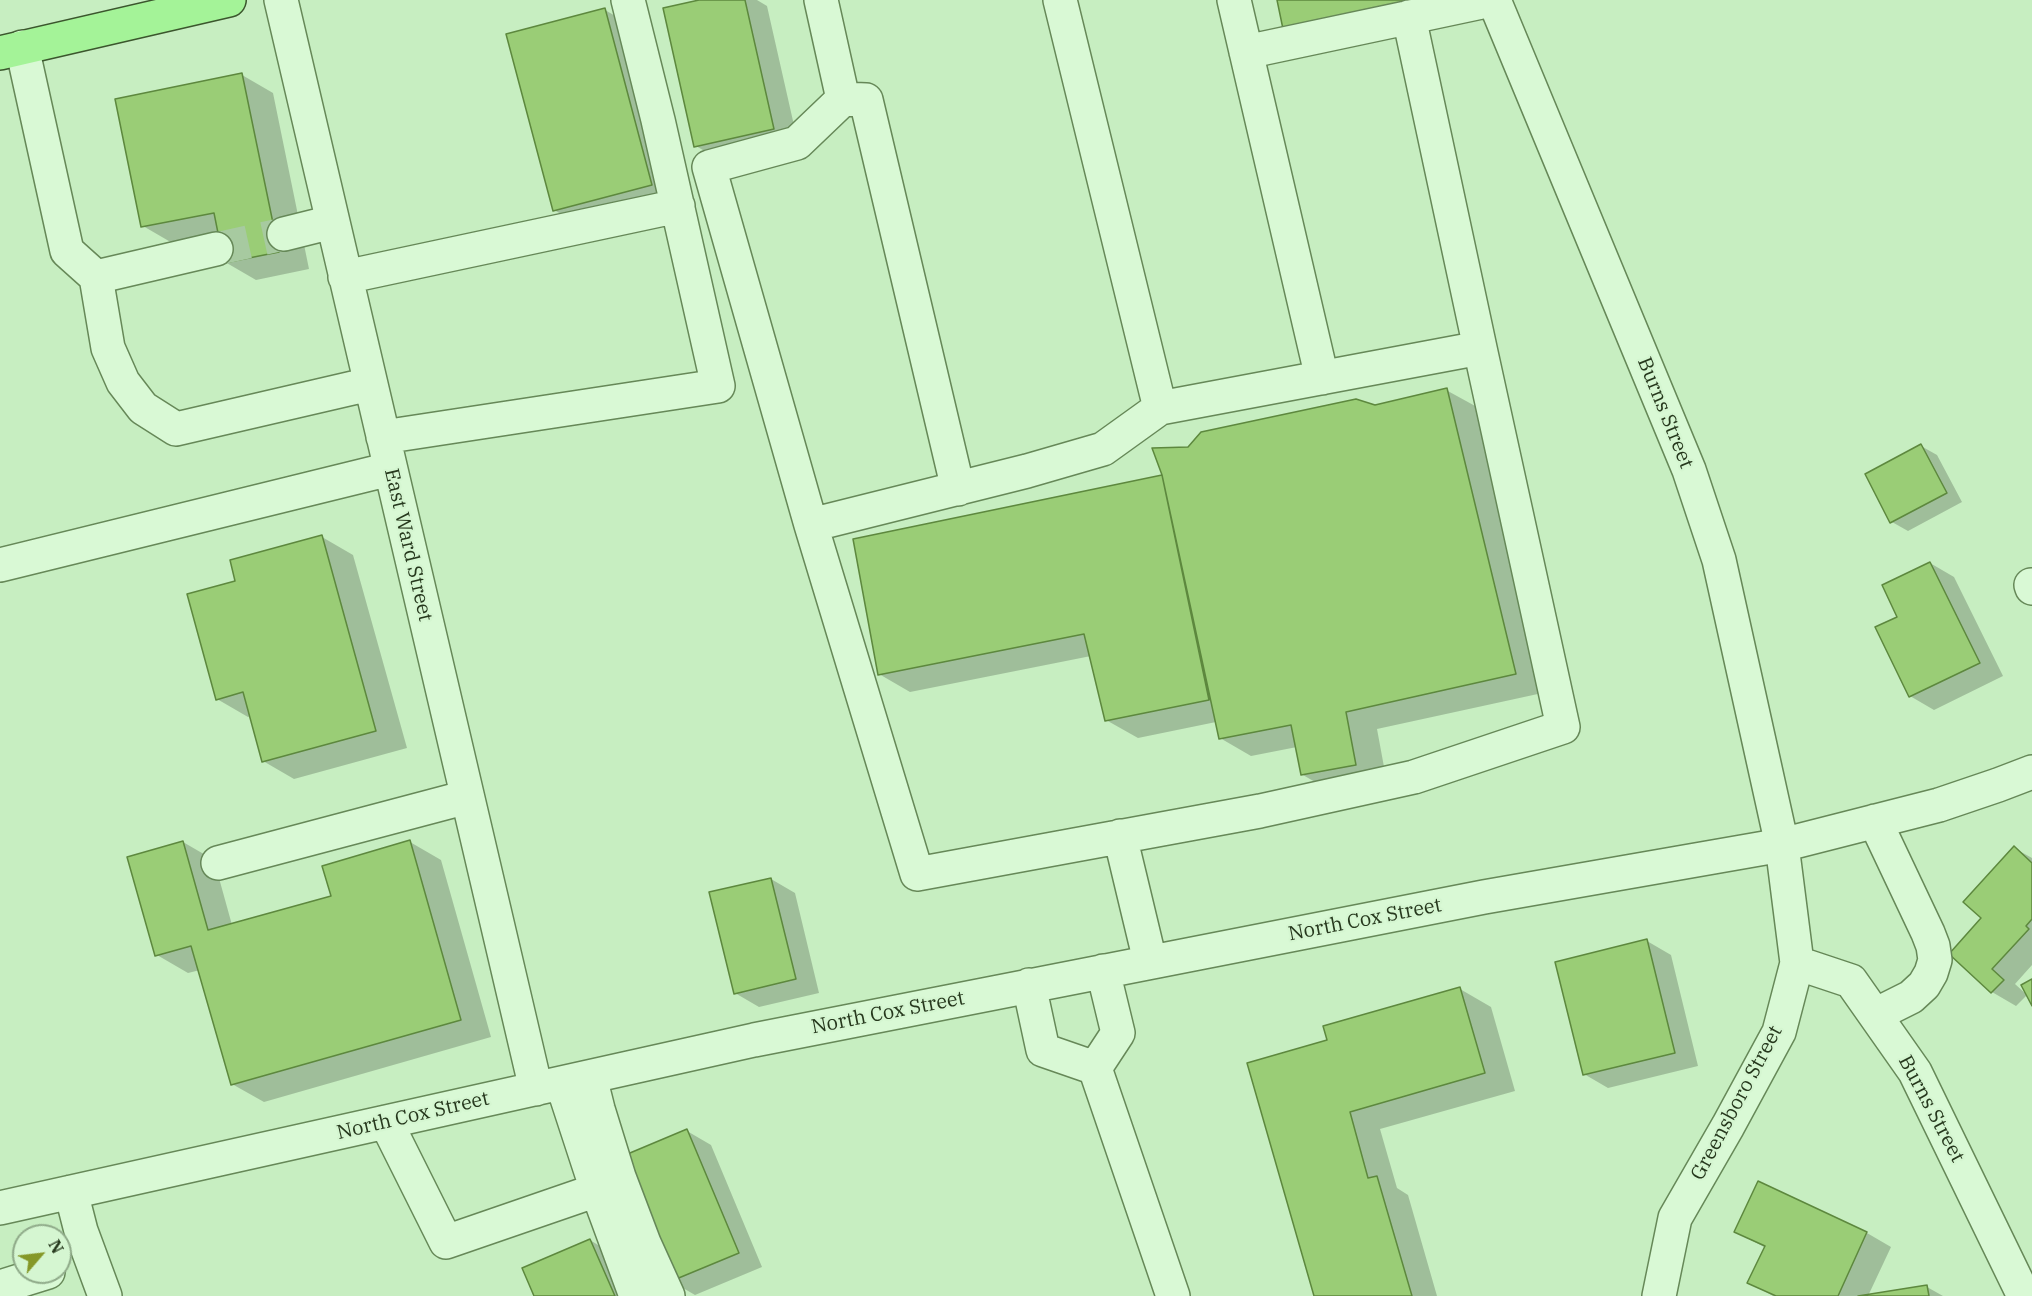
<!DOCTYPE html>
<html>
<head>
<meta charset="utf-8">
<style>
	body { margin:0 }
	#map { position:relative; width:2032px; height:1296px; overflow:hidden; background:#c7eec1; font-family:"IBM Plex Serif",serif }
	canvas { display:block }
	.north { position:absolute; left:12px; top:1224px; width:60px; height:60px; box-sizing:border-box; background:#d5f6d1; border:2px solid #8faa89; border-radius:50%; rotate:62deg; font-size:16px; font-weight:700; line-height:24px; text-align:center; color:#26381d }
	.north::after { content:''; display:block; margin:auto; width:21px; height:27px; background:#859828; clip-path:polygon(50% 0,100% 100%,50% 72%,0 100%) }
</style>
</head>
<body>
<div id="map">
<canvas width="2032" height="1296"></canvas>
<div class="north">N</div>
</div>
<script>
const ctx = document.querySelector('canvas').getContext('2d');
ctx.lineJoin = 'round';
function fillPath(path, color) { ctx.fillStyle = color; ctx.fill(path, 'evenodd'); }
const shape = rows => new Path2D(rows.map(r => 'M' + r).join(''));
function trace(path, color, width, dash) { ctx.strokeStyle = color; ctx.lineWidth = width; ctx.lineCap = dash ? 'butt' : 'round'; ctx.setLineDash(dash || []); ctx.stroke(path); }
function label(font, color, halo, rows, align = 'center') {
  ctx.font = font + ' "IBM Plex Serif",serif'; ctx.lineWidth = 4.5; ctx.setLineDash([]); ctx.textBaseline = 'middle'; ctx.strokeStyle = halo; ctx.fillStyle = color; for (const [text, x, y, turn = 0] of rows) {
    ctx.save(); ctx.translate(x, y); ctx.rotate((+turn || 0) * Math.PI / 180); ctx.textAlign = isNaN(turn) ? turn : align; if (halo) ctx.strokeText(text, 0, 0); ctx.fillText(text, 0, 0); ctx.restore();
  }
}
fillPath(shape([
	[706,0,757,0,767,6,798,143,720,160,696,146],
	[605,10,636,28,682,202,585,228,554,210],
	[242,75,273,93,309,269,256,280,225,262,174,244,143,226],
	[1446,390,1477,407,1547,692,1377,729,1387,783,1334,793,1303,775,1297,747,1251,756,1220,738,1216,722,1138,738,1106,720,1091,656,910,692,879,674,855,541,1164,476,1189,448],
	[1921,446,1937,455,1962,502,1908,531,1892,522],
	[322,537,353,555,407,748,294,779,263,761,251,716,248,717,217,699],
	[1930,563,1954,577,2003,676,1934,710,1910,696,1899,617],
	[183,842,214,860,232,925,333,897,410,842,441,860,491,1037,264,1102,232,1084,200,970,188,973,157,955],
	[2014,848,2032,858,2032,965,2015,984,2027,995,2016,1006,1992,992,1951,954,1984,918],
	[771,879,795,893,819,993,759,1007,735,993],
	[1647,941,1671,955,1698,1066,1608,1088,1584,1074],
	[1460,989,1491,1007,1515,1091,1380,1129,1397,1188,1408,1195,1437,1296,1316,1296,1329,1041],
	[687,1131,711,1145,762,1267,695,1295,671,1281],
	[1759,1183,1867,1233,1891,1247,1868,1296,1773,1296,1749,1282,1766,1248,1736,1232],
	[590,1240,606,1250,626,1296,535,1296],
	[1927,1287,1943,1296,1868,1296]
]), '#0003');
const building = shape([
	[699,0,745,0,774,129,694,147,663,8,699,0],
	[1277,0,1424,0,1283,29,1277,0],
	[605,8,652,185,553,211,506,34,605,8],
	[242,73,279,252,224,263,214,213,141,227,115,99,242,73],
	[1447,388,1516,674,1346,712,1356,765,1301,775,1291,725,1219,739,1162,475,1152,448,1188,447,1201,432,1356,399,1375,405,1447,388],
	[1921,444,1947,493,1890,523,1865,474,1921,444],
	[1162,475,1209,700,1105,721,1084,634,878,675,853,539,1162,475],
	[322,535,376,731,262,762,243,692,216,700,187,594,235,581,230,560,322,535],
	[1930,562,1980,663,1909,697,1875,627,1897,617,1882,585,1930,562],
	[410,840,461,1020,231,1085,191,946,155,956,127,857,183,841,208,930,331,896,322,866,410,840],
	[2014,846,2032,863,2032,919,2026,926,2029,929,1992,969,2004,980,1991,993,1949,954,1981,918,1963,902,2014,846],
	[771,878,796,979,734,994,709,892,771,878],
	[1647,939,1675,1053,1583,1075,1555,962,1647,939],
	[2032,979,2032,1006,2021,985,2032,979],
	[1460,987,1485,1073,1350,1112,1368,1178,1377,1176,1412,1296,1314,1296,1247,1063,1327,1040,1323,1026,1460,987],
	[687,1129,739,1253,669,1282,618,1158,687,1129],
	[1758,1181,1867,1232,1838,1296,1776,1296,1747,1283,1765,1246,1734,1232,1758,1181],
	[590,1239,615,1296,534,1296,522,1268,590,1239],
	[1927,1285,1929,1296,1858,1296,1927,1285]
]);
fillPath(building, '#9acd76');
trace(building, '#5d883e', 1.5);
trace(shape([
	[216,249,284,234]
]), '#a7caa0', 33, [33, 16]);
const minor = shape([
	[281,0,536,1089],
	[821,0,843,99,866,100,958,489],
	[1060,0,1160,408],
	[1234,0,1322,378],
	[1409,17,1480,348],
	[22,47,67,251,96,277,108,348,123,382,143,408,176,429,370,384],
	[1246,52,1491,0],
	[284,234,332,222],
	[96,277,216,249],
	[345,277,678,206],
	[1480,348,1563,727,1414,777,1260,811,917,874,811,525,1027,471,1103,449,1160,408,1480,348],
	[383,437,718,386,658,120,628,0],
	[811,525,709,167,797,143,843,99],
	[0,565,390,469],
	[2031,585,2032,588],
	[1875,821,1928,933,1933,946,1935,960,1931,973,1924,985,1911,997,1875,1015],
	[1120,836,1150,961],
	[218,863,467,797],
	[1797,963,1851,981,1915,1072,2024,1296],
	[1029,985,1043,1050,1095,1068],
	[1095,1068,1173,1296],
	[1095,1068,1118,1033,1103,971],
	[590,1077,598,1109,619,1177,644,1243,668,1296],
	[386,1122,446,1242,597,1190,562,1083],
	[597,1190,636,1296],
	[71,1192,81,1231,105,1296],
	[0,1208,754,1040,1484,897,1782,845,1719,560,1689,470,1494,0],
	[0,1287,48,1272],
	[1659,1296,1675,1218,1728,1126,1779,1032,1797,963,1782,845,1939,805,1998,785,2032,772]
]);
const major = shape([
	[0,53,229,0]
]);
trace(minor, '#668858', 36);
trace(major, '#3b562d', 36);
trace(minor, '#d9f9d5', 33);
trace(major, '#a4f398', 33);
label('20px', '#26381d', '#d5f6d1', [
	["Burns Street",1665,413,68],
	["East Ward Street",408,545,77],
	["North Cox Street",1365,920,-11],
	["North Cox Street",888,1013,-11],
	["Greensboro Street",1737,1103,-62],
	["Burns Street",1931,1109,62],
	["North Cox Street",413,1116,-13]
]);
</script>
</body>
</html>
